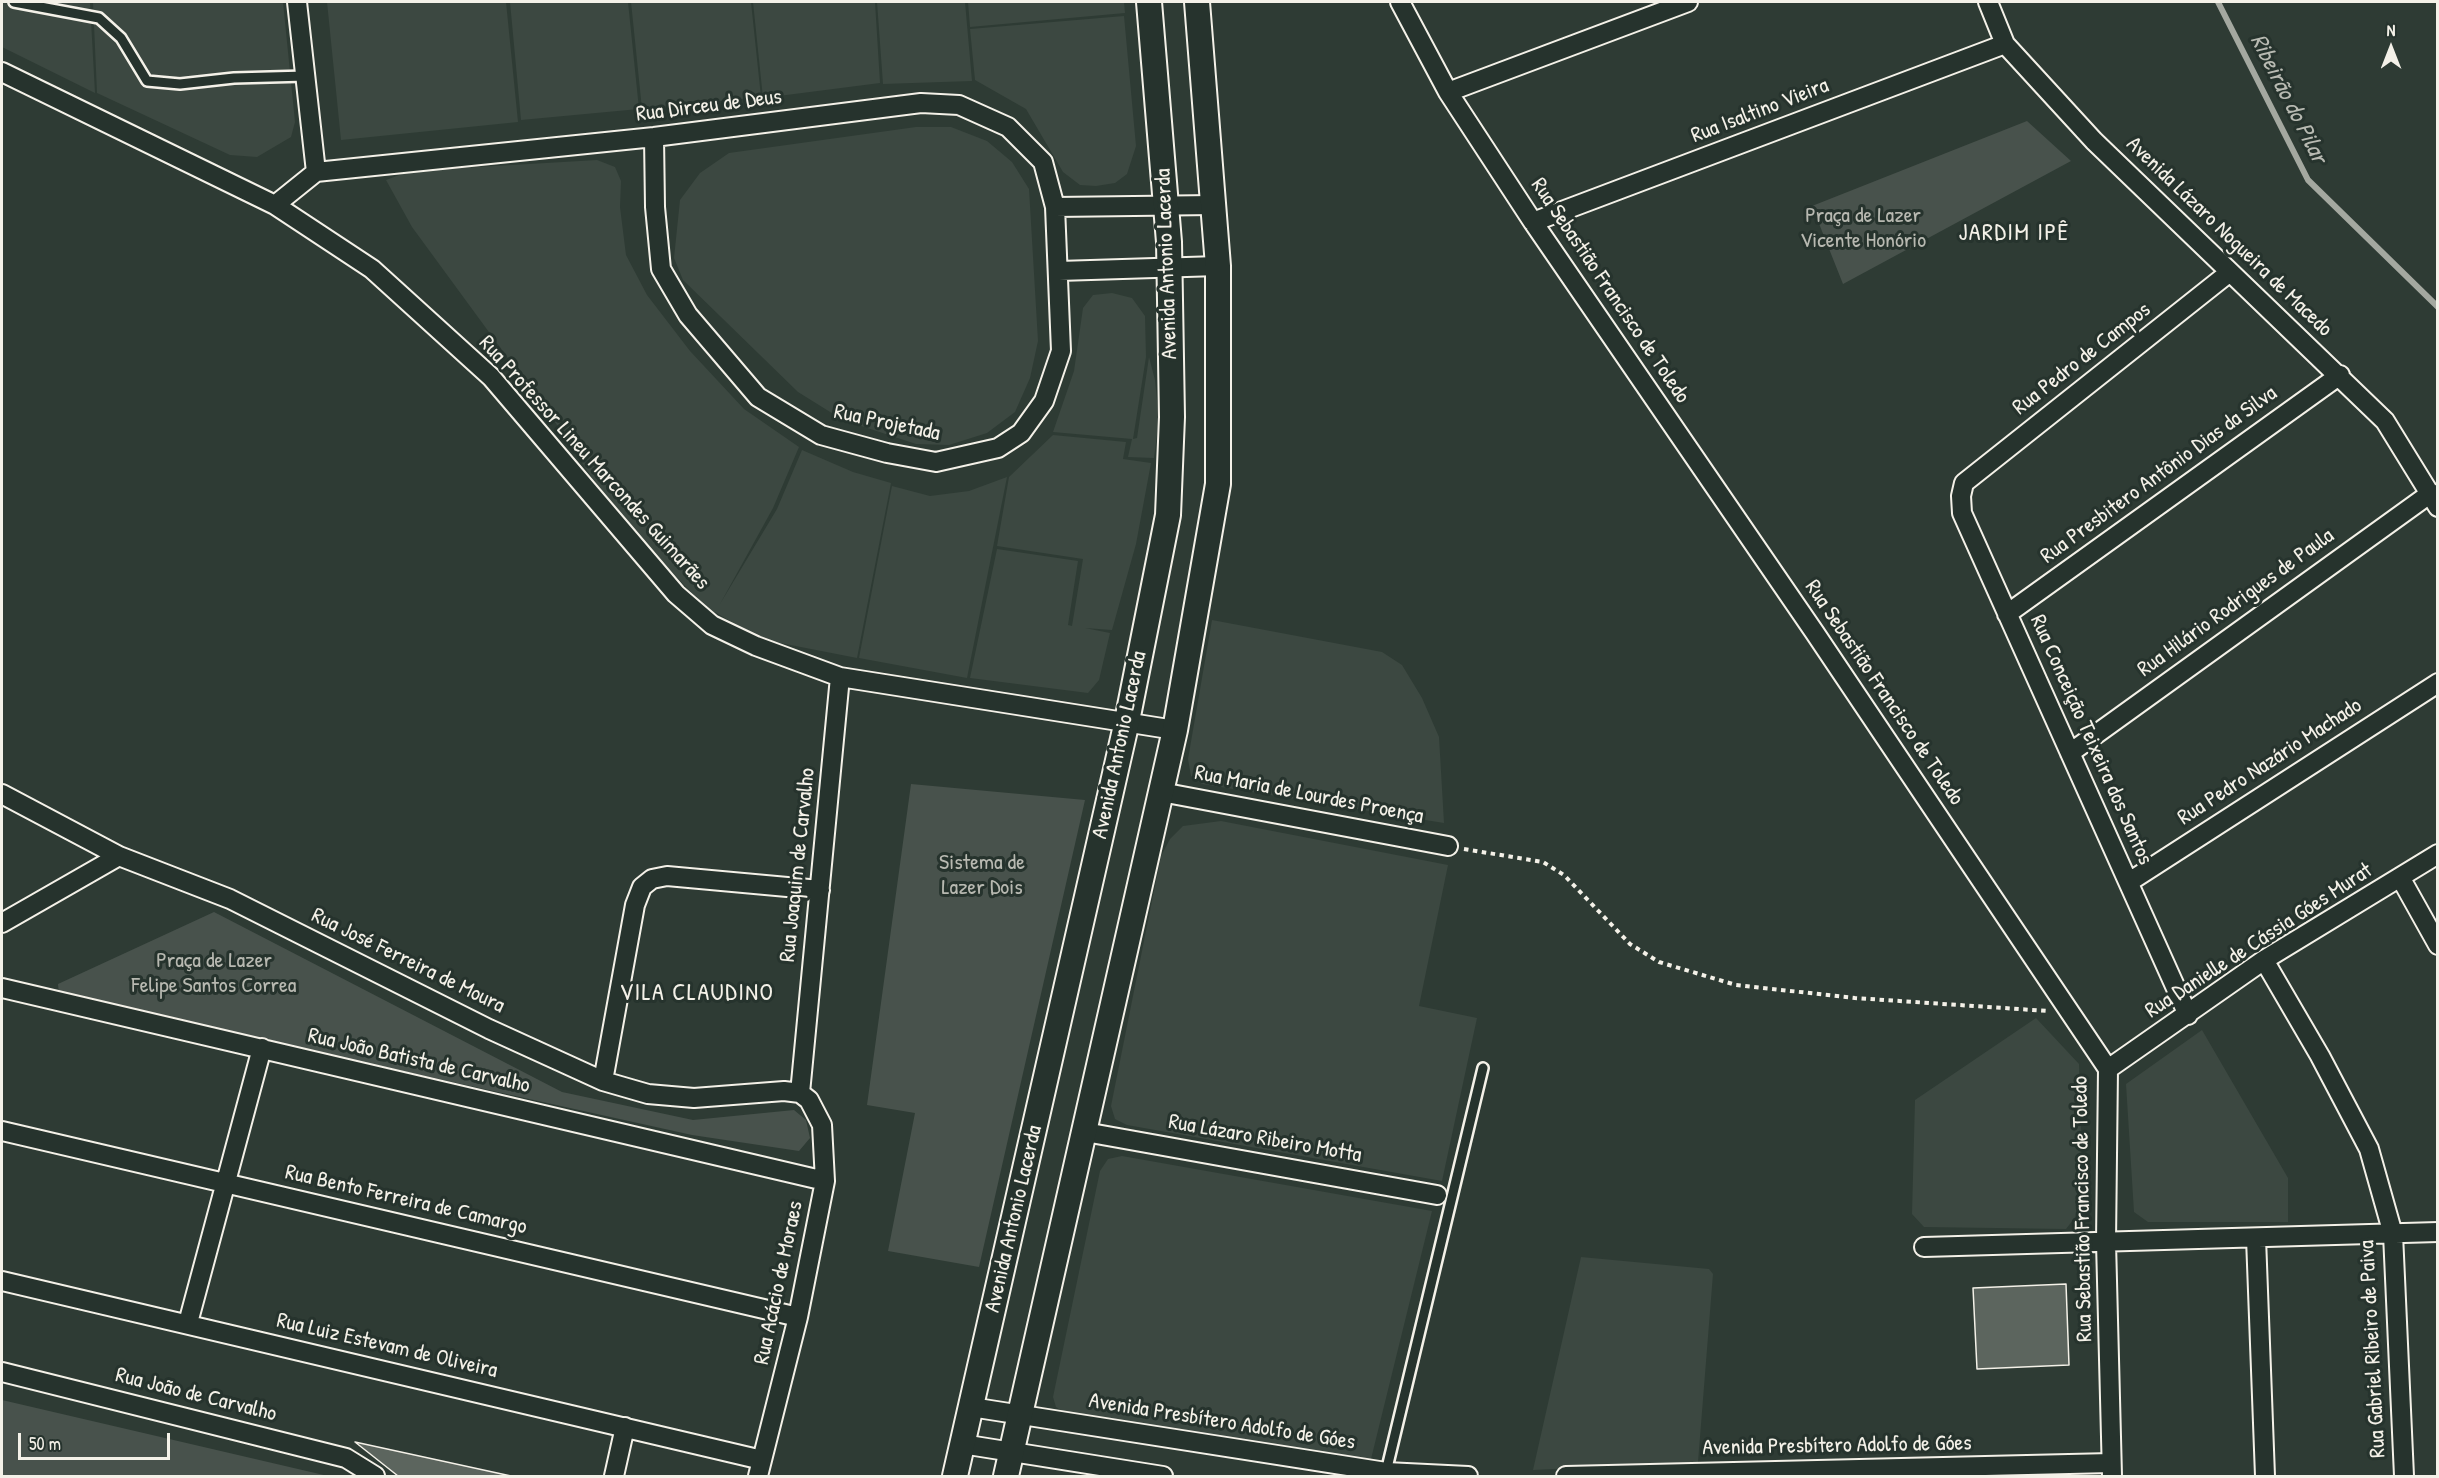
<!DOCTYPE html>
<html>
<head>
<meta charset="utf-8">
<style>
	body { margin:0 }
	#map { position:relative; width:2439px; height:1478px; overflow:hidden; background:#2e3b34; font-family:"Patrick Hand",sans-serif }
	canvas { display:block }
	.frame { position:absolute; inset:0; border:3px solid #f4f1e8; pointer-events:none }
	.north { position:absolute; left:2361px; top:18px; width:60px; height:60px; -webkit-text-stroke:4px #26332d; paint-order:stroke; rotate:0deg; font-size:16px; font-weight:700; line-height:24px; text-align:center; color:#f4f1e8 }
	.north::after { content:''; display:block; margin:auto; width:21px; height:27px; background:#f4f1e8; clip-path:polygon(50% 0,100% 100%,50% 72%,0 100%) }
	.scale { position:absolute; left:18px; top:1433px; width:152px; height:27px; box-sizing:border-box; border:3px solid #f4f1e8; border-top:0; padding-left:8px; font-size:18px; line-height:21px; white-space:nowrap; color:#f4f1e8; -webkit-text-stroke:4px #26332d; paint-order:stroke }
</style>
</head>
<body>
<div id="map">
<canvas width="2439" height="1478"></canvas>
<div class="frame"></div>
<div class="north">N</div>
<div class="scale">50 m</div>
</div>
<script>
const ctx = document.querySelector('canvas').getContext('2d');
ctx.lineJoin = 'round';
function fillPath(path, color) { ctx.fillStyle = color; ctx.fill(path, 'evenodd'); }
const shape = rows => new Path2D(rows.map(r => 'M' + r).join(''));
function trace(path, color, width, dash) { ctx.strokeStyle = color; ctx.lineWidth = width; ctx.lineCap = dash ? 'butt' : 'round'; ctx.setLineDash(dash || []); ctx.stroke(path); }
function label(font, color, halo, rows, align = 'center') {
  ctx.font = font + ' "Patrick Hand",sans-serif'; ctx.lineWidth = 6; ctx.setLineDash([]); ctx.textBaseline = 'middle'; ctx.strokeStyle = halo; ctx.fillStyle = color; for (const [text, x, y, turn = 0] of rows) {
    ctx.save(); ctx.translate(x, y); ctx.rotate((+turn || 0) * Math.PI / 180); ctx.textAlign = isNaN(turn) ? turn : align; if (halo) ctx.strokeText(text, 0, 0); ctx.fillText(text, 0, 0); ctx.restore();
  }
}
fillPath(shape([
	[2,2,90,2,95,93,2,47],
	[93,2,283,2,295,122,291,137,257,157,230,155,97,93],
	[327,2,506,2,518,122,341,140],
	[510,2,628,2,639,109,521,120],
	[631,2,751,2,761,97,642,109],
	[753,2,875,2,880,83,763,98],
	[877,2,965,2,972,81,883,84],
	[968,2,1124,2,1125,13,970,27],
	[1124,16,1136,146,1127,174,1115,183,1096,186,1080,185,1063,172,1026,109,975,80,970,29],
	[916,127,951,127,987,141,1012,162,1029,189,1038,341,1030,378,1015,412,987,433,949,445,916,444,843,420,798,392,683,280,674,258,680,200,700,173,729,153],
	[597,160,615,167,621,181,620,207,626,255,647,295,690,351,744,409,799,447,773,508,720,604,777,509,802,450,853,472,891,483,857,658,760,639,715,612,714,614,688,589,614,511,557,425,412,227,386,180,410,171],
	[1112,293,1132,298,1145,316,1146,357,1133,439,1137,438,1149,357,1155,380,1159,420,1154,458,1128,457,1132,439,1053,432,1074,371,1083,308,1093,295],
	[1053,435,1126,442,1123,459,1151,463,1136,544,1112,630,1085,628,1110,633,1099,680,1088,693,970,678,997,549,1078,561,1068,625,1072,626,1083,559,997,546,1009,477],
	[1007,477,967,678,859,658,892,486,930,496,969,491],
	[1212,620,1382,652,1402,665,1422,698,1439,737,1444,823,1202,784,1191,776,1188,759],
	[1221,821,1448,865,1419,1006,1477,1018,1442,1181,1127,1125,1115,1119,1111,1106,1161,856,1170,839,1183,826],
	[2036,1018,2079,1064,2083,1207,2066,1229,1924,1227,1912,1214,1915,1100],
	[2202,1030,2288,1178,2288,1222,2148,1222,2134,1212,2126,1084],
	[1122,1156,1432,1211,1371,1459,1065,1413,1056,1407,1053,1397,1100,1171,1108,1159],
	[1581,1257,1709,1269,1713,1274,1698,1462,1533,1470]
]), '#3c4841');
fillPath(shape([
	[2027,121,2071,161,1843,284,1812,206],
	[911,784,1085,800,979,1267,888,1251,915,1113,867,1105],
	[214,912,562,1092,693,1120,794,1110,806,1120,810,1138,799,1151,692,1135,59,995,58,984],
	[2,1400,328,1476,329,1476,2,1476]
]), '#48524c');
trace(shape([
	[2218,2,2308,180,2438,307]
]), '#a4a8a0', 6);
const building = shape([
	[2066,1284,2069,1365,1977,1369,1973,1288,2066,1284],
	[355,1442,511,1476,398,1476,355,1442]
]);
fillPath(building, '#5c655e');
trace(building, '#f4f1e8', 1.5);
const lane = shape([
	[14,2,99,18,121,38,147,81,180,84,234,78,306,76],
	[1386,1472,1483,1068]
]);
const street = shape([
	[1400,2,1448,92,1533,222,1815,633,2108,1069,2106,1242,2112,1476],
	[1988,2,2005,44,2094,141,2385,421,2438,507],
	[2,72,275,205,372,269,491,377,676,594,712,625,756,646,840,677,1175,730],
	[1448,92,1688,2],
	[316,172,654,137,921,103,959,105,1008,127,1043,162,1055,207,1061,351,1044,401,1021,433,998,448,936,462,887,453,821,435,758,397,688,315,661,269,655,207,654,137],
	[275,205,316,172,297,2],
	[1055,207,1213,205],
	[1533,222,2005,44],
	[1059,271,1218,266],
	[2007,614,2340,375],
	[2070,753,2431,493],
	[1161,792,1448,846],
	[2,794,119,856,230,899,489,1029,603,1081,648,1094,694,1098,784,1091,800,1093,809,1100,822,1125,825,1181,798,1317,758,1476],
	[2400,877,2438,945],
	[2129,882,2438,683],
	[2,923,119,856],
	[2264,960,2320,1056,2369,1149,2393,1234,2404,1476],
	[2,988,825,1181],
	[2188,1015,1962,513,1961,496,1964,483,2230,272],
	[2108,1069,2264,960,2438,854],
	[603,1081,635,905,642,887,652,879,667,876,820,890],
	[800,1093,840,677],
	[2,1131,798,1317],
	[1085,1132,1437,1195],
	[2256,1238,2265,1476],
	[1924,1247,2438,1232],
	[2,1281,762,1460],
	[188,1323,262,1048],
	[2,1372,346,1458,375,1476],
	[971,1407,1386,1472,1468,1476],
	[962,1444,1163,1476],
	[614,1476,625,1427],
	[1566,1476,2111,1463]
]);
const secondary = shape([
	[955,1476,1127,721,1168,515,1172,417,1169,242,1149,2],
	[1006,1476,1175,730,1218,484,1218,266,1197,2]
]);
trace(lane, '#f4f1e8', 14);
trace(street, '#f4f1e8', 22);
trace(secondary, '#f4f1e8', 28);
trace(shape([
	[1464,849,1543,862,1564,875,1630,944,1659,962,1736,985,1855,998,2048,1011]
]), '#f4f1e8', 4, [4.5, 4.5]);
trace(lane, '#26332d', 9);
trace(street, '#26332d', 18);
trace(secondary, '#26332d', 24);
label('22px', '#f4f1e8', '#26332d', [
	["Rua Dirceu de Deus",709,106,-7],
	["Rua Isaltino Vieira",1760,111,-21],
	["Avenida Lázaro Nogueira de Macedo",2229,237,44],
	["Avenida Antonio Lacerda",1167,264,-92],
	["Rua Sebastião Francisco de Toledo",1610,291,56],
	["Rua Pedro de Campos",2082,359,-38],
	["Rua Projetada",887,423,12],
	["Rua Professor Lineu Marcondes Guimarães",594,463,48],
	["Rua Presbitero Antônio Dias da Silva",2159,475,-36],
	["Rua Hilário Rodrigues de Paula",2236,603,-36],
	["Rua Sebastião Francisco de Toledo",1884,693,56],
	["Rua Conceição Teixeira dos Santos",2091,740,66],
	["Avenida Antonio Lacerda",1120,745,-78],
	["Rua Pedro Nazário Machado",2270,762,-33],
	["Rua Maria de Lourdes Proença",1309,795,11],
	["Rua Joaquim de Carvalho",798,865,-84],
	["Rua Danielle de Cássia Góes Murat",2259,941,-33],
	["Rua José Ferreira de Moura",408,961,26],
	["Rua João Batista de Carvalho",419,1061,13],
	["Rua Lázaro Ribeiro Motta",1265,1139,10],
	["Rua Bento Ferreira de Camargo",406,1200,13],
	["Rua Sebastião Francisco de Toledo",2083,1209,-91],
	["Avenida Antonio Lacerda",1014,1219,-77],
	["Rua Acácio de Moraes",779,1283,-78],
	["Rua Luiz Estevam de Oliveira",387,1346,13],
	["Rua Gabriel Ribeiro de Paiva",2373,1349,-93],
	["Rua João de Carvalho",196,1395,14],
	["Avenida Presbítero Adolfo de Góes",1222,1422,9],
	["Avenida Presbítero Adolfo de Góes",1837,1446,-1]
]);
label('22px', '#b8b9b1', '#26332d', [
	["Praça de Lazer",1863,216],
	["Vicente Honório",1863,241],
	["Sistema de",982,863],
	["Lazer Dois",982,888],
	["Praça de Lazer",214,961],
	["Felipe Santos Correa",214,986]
]);
label('italic 24px', '#b8bab2', '#26332d', [
	["Ribeirão do Pilar",2288,99,63]
]);
ctx.letterSpacing = '1.5px';
label('24px', '#f4f1e8', '#26332d', [
	["JARDIM IPÊ",2014,234],
	["VILA CLAUDINO",697,994]
]);
ctx.letterSpacing = '0px';
</script>
</body>
</html>
